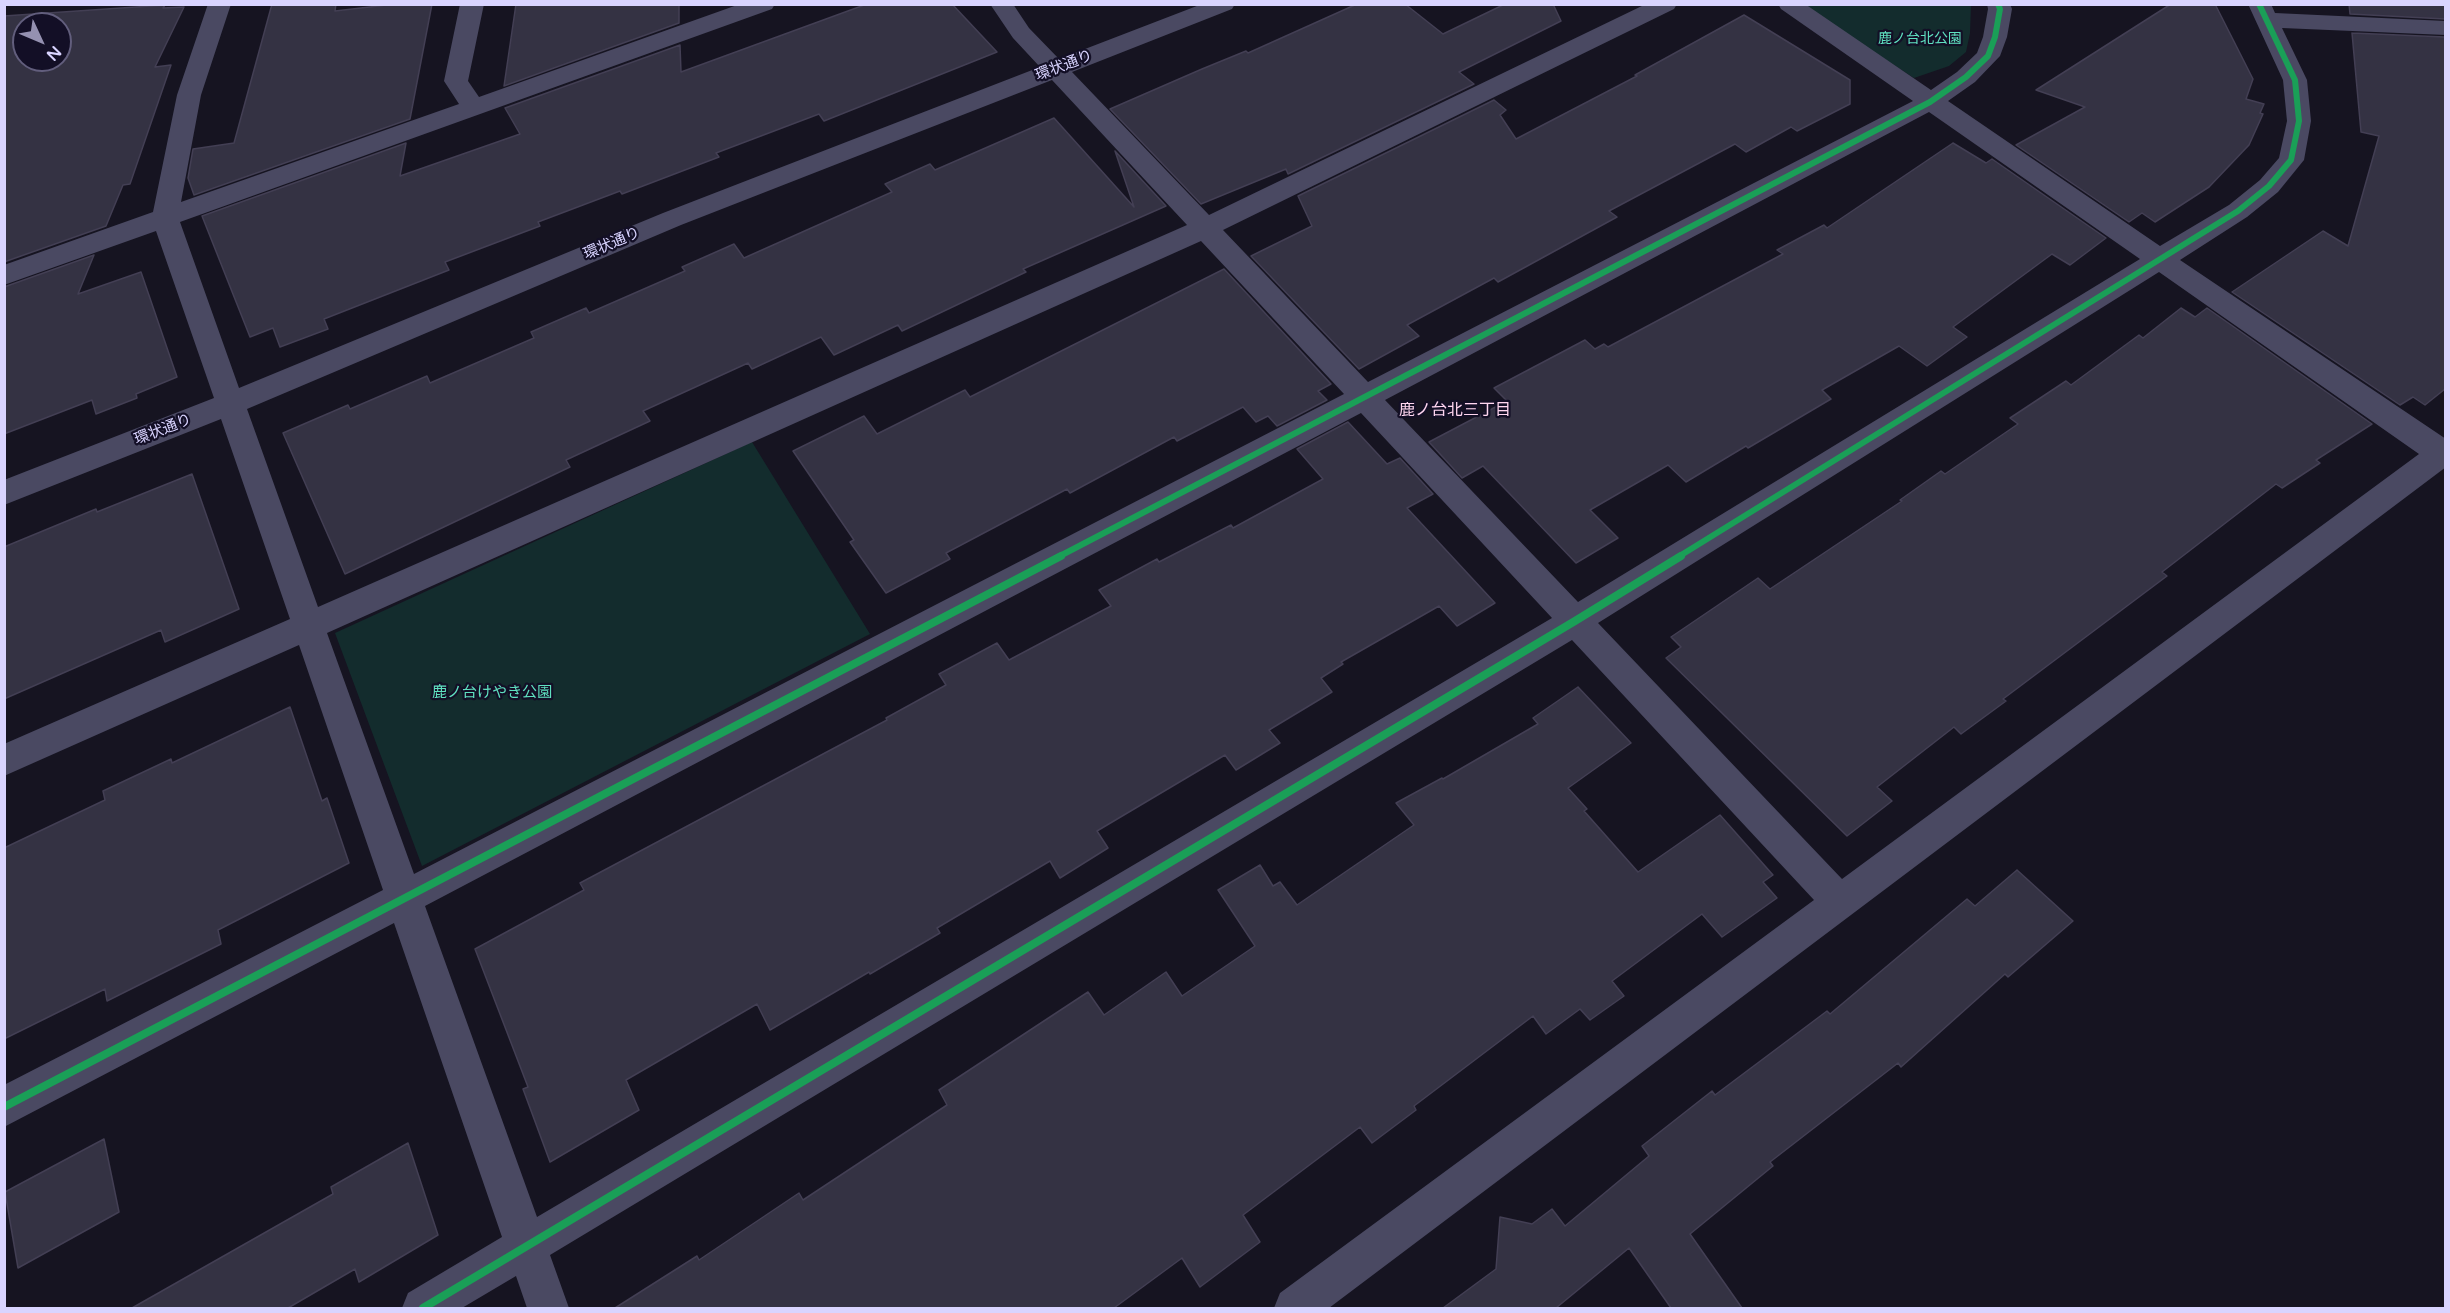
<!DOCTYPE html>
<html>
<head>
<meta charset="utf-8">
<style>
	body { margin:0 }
	#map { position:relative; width:2450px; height:1313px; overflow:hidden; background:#161421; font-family:"Varela Round",sans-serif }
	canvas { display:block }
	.frame { position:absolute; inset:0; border:6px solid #d9d4ff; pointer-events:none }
	.north { position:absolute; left:12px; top:12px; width:60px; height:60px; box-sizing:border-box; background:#130f26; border:2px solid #625e7d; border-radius:50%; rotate:134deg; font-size:16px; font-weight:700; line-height:24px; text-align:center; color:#d9d4ff }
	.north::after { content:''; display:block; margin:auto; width:21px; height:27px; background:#9591b1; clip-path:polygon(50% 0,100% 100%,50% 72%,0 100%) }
</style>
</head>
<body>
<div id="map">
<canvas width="2450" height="1313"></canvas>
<div class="frame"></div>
<div class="north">N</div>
</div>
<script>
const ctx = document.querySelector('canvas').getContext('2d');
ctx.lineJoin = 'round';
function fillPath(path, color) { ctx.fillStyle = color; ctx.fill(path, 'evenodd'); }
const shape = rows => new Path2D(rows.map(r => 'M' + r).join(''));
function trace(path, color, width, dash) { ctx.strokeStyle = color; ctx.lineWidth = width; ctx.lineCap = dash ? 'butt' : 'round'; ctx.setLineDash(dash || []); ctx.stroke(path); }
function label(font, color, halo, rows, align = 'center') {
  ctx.font = font + ' "Varela Round","Noto Sans JP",sans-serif'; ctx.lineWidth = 4.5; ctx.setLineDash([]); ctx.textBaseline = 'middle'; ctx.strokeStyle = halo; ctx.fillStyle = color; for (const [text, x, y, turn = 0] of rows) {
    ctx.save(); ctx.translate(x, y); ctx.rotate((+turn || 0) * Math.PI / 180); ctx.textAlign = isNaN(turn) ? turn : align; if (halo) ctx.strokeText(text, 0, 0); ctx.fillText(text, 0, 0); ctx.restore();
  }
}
fillPath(shape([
	[1801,5,1971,5,1970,33,1966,52,1949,66,1914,78],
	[752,442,870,634,422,866,335,633]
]), '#132c2d');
const building = shape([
	[272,4,336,4,335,11,395,4,432,4,410,119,194,195,188,178,193,149,234,143,272,4],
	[516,4,679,4,679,23,504,86,516,4],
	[867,4,952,4,997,52,824,121,819,114,716,153,719,157,622,194,620,191,538,222,540,226,445,262,449,270,324,319,328,329,280,347,273,328,250,337,202,216,406,143,400,176,520,134,505,108,680,45,681,72,867,4],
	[1357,4,1405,4,1443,34,1505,4,1553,4,1561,21,1459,72,1474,84,1288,174,1286,169,1201,204,1110,109,1202,69,1246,51,1248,53,1357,4],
	[2171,4,2215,4,2253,79,2246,99,2264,104,2260,113,2263,114,2249,145,2209,187,2155,222,2142,213,2129,222,2016,145,2085,107,2036,90,2171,4],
	[2349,4,2445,4,2445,19,2350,14,2349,4],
	[165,5,163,8,184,7,155,67,171,65,130,184,123,185,106,226,4,262,4,16,165,5],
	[24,24,60,24,60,60,24,60,24,24],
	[1744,15,1850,80,1850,104,1797,131,1791,127,1746,152,1735,144,1609,211,1617,217,1498,282,1494,278,1407,325,1419,336,1359,369,1251,256,1312,226,1298,196,1494,100,1506,110,1500,115,1516,139,1637,76,1635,75,1744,15],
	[2352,33,2445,37,2445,389,2425,405,2413,397,2400,405,2232,292,2323,231,2348,246,2379,136,2361,132,2352,33],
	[1054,118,1134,207,1115,151,1166,206,1023,269,1026,272,902,331,898,325,834,355,821,337,752,369,748,363,643,411,650,421,566,460,570,467,345,574,283,433,348,405,350,409,427,376,430,383,534,338,531,332,586,308,589,313,685,271,682,267,734,244,744,258,892,192,885,184,930,164,935,170,1054,118],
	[1953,143,1986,163,1992,159,2106,238,2070,265,2052,254,1953,327,1967,337,1927,366,1899,346,1822,390,1831,399,1748,448,1746,446,1686,482,1668,465,1590,510,1618,538,1576,563,1483,466,1462,478,1429,442,1507,401,1494,388,1585,340,1595,349,1604,344,1608,347,1783,254,1777,250,1824,225,1827,228,1953,143],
	[94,255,78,294,141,272,177,377,136,394,137,398,96,414,92,400,4,434,4,287,94,255],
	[1224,269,1331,384,1318,391,1327,400,1277,426,1268,416,1256,422,1243,407,1177,441,1174,437,1070,493,1067,489,946,553,950,559,886,593,850,542,854,540,793,451,864,416,877,434,965,390,970,397,1224,269],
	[2181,308,2195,317,2207,308,2372,424,2316,460,2320,463,2282,488,2276,484,2162,572,2167,576,2003,699,2006,701,1961,734,1954,727,1877,787,1892,801,1847,836,1666,658,1681,647,1671,637,1758,578,1770,589,1902,501,1900,500,1941,471,1945,474,2018,424,2010,418,2066,381,2071,385,2139,335,2143,338,2181,308],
	[1348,422,1387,464,1400,458,1433,494,1407,508,1495,603,1457,626,1439,606,1341,662,1343,664,1321,678,1332,692,1269,730,1280,743,1236,770,1225,755,1097,831,1108,848,1060,878,1050,861,937,928,940,933,870,974,869,972,770,1030,757,1004,626,1080,639,1110,550,1162,523,1089,528,1087,475,949,584,890,580,883,887,720,886,718,946,685,939,674,997,643,1009,660,1111,606,1099,590,1157,559,1159,562,1231,525,1233,528,1323,479,1297,449,1348,422],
	[192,474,239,609,165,642,161,630,4,699,4,547,96,509,97,512,192,474],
	[1578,687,1631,743,1568,788,1587,809,1584,811,1638,872,1720,815,1773,875,1763,882,1777,898,1722,937,1702,914,1612,981,1624,996,1590,1020,1580,1009,1546,1034,1533,1016,1414,1106,1416,1110,1372,1143,1360,1127,1243,1215,1260,1242,1200,1287,1182,1258,1114,1308,615,1308,697,1256,699,1260,799,1193,803,1200,947,1105,939,1090,1088,992,1104,1015,1166,972,1182,996,1255,946,1218,890,1260,865,1273,886,1280,882,1297,905,1414,825,1396,803,1442,778,1443,779,1538,724,1533,718,1578,687],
	[290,707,322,801,327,798,349,863,218,930,221,944,107,1001,105,989,4,1039,4,848,105,800,103,791,171,759,172,763,290,707],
	[2017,870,2073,921,2008,977,2005,974,1901,1067,1898,1063,1770,1162,1773,1166,1690,1234,1742,1308,1671,1308,1629,1248,1556,1308,1443,1308,1496,1269,1500,1217,1532,1224,1552,1209,1565,1226,1649,1156,1642,1146,1712,1091,1715,1095,1827,1011,1830,1014,1967,899,1975,906,2017,870],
	[104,1139,119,1212,18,1268,5,1192,104,1139],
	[408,1143,438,1235,359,1282,355,1269,288,1308,132,1308,333,1194,331,1187,408,1143]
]);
fillPath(building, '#343243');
trace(building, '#433f54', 1.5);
fillPath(shape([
	[208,4,231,4,201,95,181,202,459,104,444,81,460,4,484,4,468,81,479,97,740,4,775,4,772,9,180,222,239,388,663,213,1040,67,1013,38,990,4,1013,4,1029,28,1059,59,1202,4,1235,4,1232,9,1072,72,1209,215,1646,4,1677,4,1674,9,1223,230,1368,382,1913,101,1781,9,1778,4,1805,4,1931,90,1957,72,1977,53,1983,37,1988,9,1987,4,2010,4,2012,9,2007,37,2000,56,1975,82,1948,101,2160,246,2229,205,2260,180,2279,158,2287,121,2283,80,2248,4,2271,4,2275,13,2446,21,2446,35,2282,28,2307,80,2311,121,2304,160,2278,192,2247,217,2180,260,2446,439,2446,467,1329,1308,1274,1308,1280,1293,1814,900,1572,640,550,1255,569,1308,527,1308,516,1276,462,1308,402,1308,408,1293,502,1237,394,923,4,1127,4,1085,383,890,299,645,4,776,4,744,290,619,221,419,4,505,4,480,214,398,156,231,4,285,4,265,153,212,177,95,208,4],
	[1052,80,1187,225,318,607,247,409,681,225,1052,80],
	[1929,112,2140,259,1578,602,1385,400,1929,112],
	[1201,241,1344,394,414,874,327,633,1201,241],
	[2159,272,2419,454,1842,879,1598,623,2159,272],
	[1361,413,1552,618,537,1217,425,906,1361,413]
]), '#4a4962');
trace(shape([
	[1058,557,1930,102,1966,77,1988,56,1995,37,2000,9,1998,4],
	[1678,557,2238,211,2269,186,2291,160,2299,121,2295,80,2259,4]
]), '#1a9f57', 6);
trace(shape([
	[4,1107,1061,556],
	[423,1308,1575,621,1681,556]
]), '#1a9f57', 8);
label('14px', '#5fe0c0', '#130f26', [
	["鹿ノ台北公園",1920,39]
]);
label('15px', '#d9d4ff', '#130f26', [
	["環状通り",1064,66,-21],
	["環状通り",612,244,-23],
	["環状通り",163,430,-21]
]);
label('15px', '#5fe0c0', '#130f26', [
	["鹿ノ台けやき公園",492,693]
]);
label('16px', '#ffd6f0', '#130f26', [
	["鹿ノ台北三丁目",1455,411]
]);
</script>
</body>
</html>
